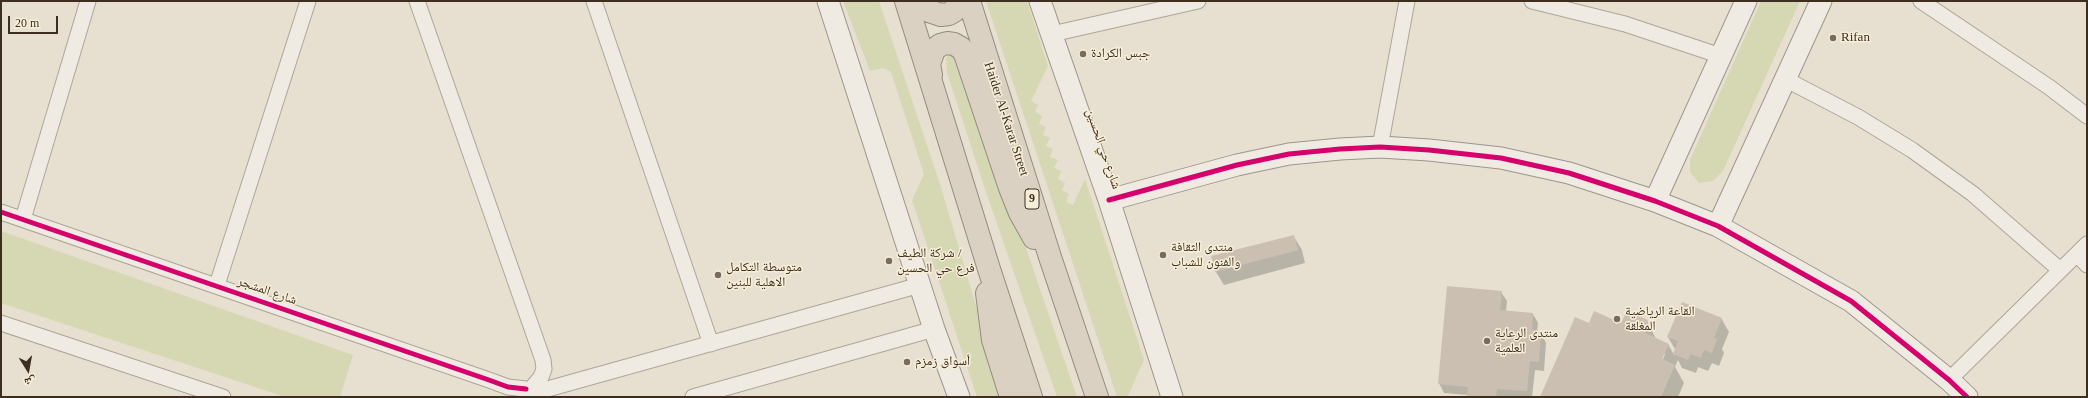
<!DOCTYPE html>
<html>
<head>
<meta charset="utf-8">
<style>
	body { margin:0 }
	#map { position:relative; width:2088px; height:398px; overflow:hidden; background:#e7e0d1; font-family:"Times New Roman","Noto Naskh Arabic",serif }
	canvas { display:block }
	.frame { position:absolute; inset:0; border:2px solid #3d2e20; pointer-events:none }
	.north { position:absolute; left:8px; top:350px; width:40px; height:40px; -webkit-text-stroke:3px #f7eed8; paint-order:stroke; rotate:169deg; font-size:11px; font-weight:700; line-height:16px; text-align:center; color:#3d2e20 }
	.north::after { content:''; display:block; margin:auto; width:14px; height:18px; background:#3d2e20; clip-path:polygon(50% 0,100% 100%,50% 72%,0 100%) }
	.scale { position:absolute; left:8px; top:16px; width:50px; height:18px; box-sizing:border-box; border:2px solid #3d2e20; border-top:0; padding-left:5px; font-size:12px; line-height:14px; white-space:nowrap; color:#3d2e20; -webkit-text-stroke:3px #f7eed8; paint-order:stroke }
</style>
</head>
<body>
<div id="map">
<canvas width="2088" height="398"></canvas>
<div class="frame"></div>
<div class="north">ش</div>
<div class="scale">20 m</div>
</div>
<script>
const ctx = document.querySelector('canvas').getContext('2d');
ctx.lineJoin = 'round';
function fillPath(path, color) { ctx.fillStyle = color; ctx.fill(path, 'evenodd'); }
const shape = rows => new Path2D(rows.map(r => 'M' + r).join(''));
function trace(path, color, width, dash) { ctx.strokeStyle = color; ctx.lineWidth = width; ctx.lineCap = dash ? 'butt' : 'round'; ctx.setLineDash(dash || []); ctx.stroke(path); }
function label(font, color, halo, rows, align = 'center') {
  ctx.font = font + ' "Times New Roman","Noto Naskh Arabic",serif'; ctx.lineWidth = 3; ctx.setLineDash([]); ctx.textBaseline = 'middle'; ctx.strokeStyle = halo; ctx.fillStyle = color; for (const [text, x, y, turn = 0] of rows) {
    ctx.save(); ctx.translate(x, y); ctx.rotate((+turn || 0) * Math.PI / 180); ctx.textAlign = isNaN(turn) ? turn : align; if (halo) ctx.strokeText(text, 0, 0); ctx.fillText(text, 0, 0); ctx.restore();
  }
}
fillPath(shape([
	[843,1,879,1,940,184,1003,397,977,397,912,200,924,174,891,72,883,68,870,71],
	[986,1,1027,1,1048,66,1031,101,1038,105,1035,112,1042,116,1039,124,1046,127,1043,135,1050,138,1046,146,1053,149,1050,157,1058,160,1054,168,1061,171,1058,179,1065,183,1062,190,1069,194,1066,202,1073,205,1085,179,1144,360,1128,396,1130,397,1117,397],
	[1761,1,1800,1,1723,171,1713,181,1699,183,1690,172,1690,160],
	[950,54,955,54,1003,181,1077,397,1057,397,987,195,947,73,946,58],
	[1,231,353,355,340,397,285,397,1,303]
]), '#d6d7b3');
fillPath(shape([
	[1294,237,1302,250,1305,263,1224,285,1216,272,1212,257],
	[1501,292,1507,301,1506,311,1533,314,1538,323,1537,333,1541,333,1546,343,1544,371,1535,370,1532,397,1469,397,1469,395,1444,393,1439,383],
	[1721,318,1729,332,1722,349,1724,353,1719,366,1712,363,1708,371,1698,367,1696,373,1682,368,1678,360,1675,367,1684,383,1678,397,1541,397,1590,324,1622,324,1647,321,1656,339,1668,344,1674,355,1676,351,1668,337],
	[1663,354,1665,354,1661,364,1659,363]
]), '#0003');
fillPath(shape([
	[1294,235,1298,250,1215,272,1211,256],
	[1447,286,1502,291,1500,310,1533,313,1532,329,1537,332,1541,332,1539,362,1530,361,1527,391,1497,389,1496,397,1467,397,1468,387,1438,384],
	[1682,302,1722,318,1714,338,1717,339,1712,353,1704,350,1701,358,1691,354,1688,360,1673,354,1678,341,1667,337],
	[1594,311,1621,323,1627,311,1648,320,1643,332,1669,344,1662,359,1675,365,1661,397,1540,397,1575,317,1589,323]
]), '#cbbfb2');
const street = shape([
	[417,1,543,360,544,369,541,377,530,390],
	[594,1,711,344],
	[1532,1,1625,24,1721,56],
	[1921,1,2049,87,2087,116],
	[1052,34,1198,1],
	[1785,79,1858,117,1912,150,1973,194,2060,270],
	[1380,147,1407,1],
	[1,212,489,380,508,387,526,389],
	[23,219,88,1],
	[2077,254,2087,265],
	[217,285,308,1],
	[1,323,223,397],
	[1949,380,2087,244],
	[537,392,920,285],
	[693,397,934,329]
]);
const secondary = shape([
	[828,1,934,329,959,397],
	[1040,1,1109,200,1172,397],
	[1109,200,1237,165,1289,154,1340,149,1380,147,1429,150,1501,158,1569,173,1655,201,1718,226,1851,301,1949,380,1967,397],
	[1655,201,1746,1],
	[1718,226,1821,1]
]);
const highway = shape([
	[906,1,989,269,1031,397],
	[922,1,929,11,941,15,949,14,954,11,960,1],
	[969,1,1050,257,1097,397],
	[931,75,929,64,934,50,940,45,947,43,954,44,961,48,965,54,1010,188,1020,213,1034,238],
	[987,293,993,340,1011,397]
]);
trace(street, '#ada599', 17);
trace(secondary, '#9c958a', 23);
trace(highway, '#928b80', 24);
trace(street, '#efebe3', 15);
trace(secondary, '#efebe3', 21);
trace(highway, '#dad1c2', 22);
trace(shape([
	[1109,200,1237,165,1289,154,1340,149,1380,147,1429,150,1501,158,1569,173,1655,201,1718,226,1851,301,1949,380,1967,397],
	[1,212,489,380,508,387,526,389]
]), '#d6006c', 5);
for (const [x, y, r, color] of [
	[1833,38,4,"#786c5e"],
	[1083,54,4,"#786c5e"],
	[1163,255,4,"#786c5e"],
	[889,261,4,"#786c5e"],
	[718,275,4,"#786c5e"],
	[1617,319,4,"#786c5e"],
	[1487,341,4,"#786c5e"],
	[907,362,4,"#786c5e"]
]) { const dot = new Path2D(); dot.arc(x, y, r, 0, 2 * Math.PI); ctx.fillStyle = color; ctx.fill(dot); trace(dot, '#f7eed8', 1.5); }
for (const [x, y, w] of [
	[1032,199,14]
]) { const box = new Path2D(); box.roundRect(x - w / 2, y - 10, w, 20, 3); ctx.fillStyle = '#f7eed8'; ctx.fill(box); trace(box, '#3d2e20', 1); }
label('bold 12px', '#3d2e20', null, [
	["9",1032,199]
]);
label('13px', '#3d2e20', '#f7eed8', [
	["Rifan",1841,38],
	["جبس الكرادة",1091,54],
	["منتدى الثقافة",1171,248],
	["والفنون للشباب",1171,263],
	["شركة الطيف /",897,254],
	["فرع حي الحسين",897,269],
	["متوسطة التكامل",726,268],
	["الاهلية للبنين",726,283],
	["القاعة الرياضية",1625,312],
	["المغلقة",1625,327],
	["منتدى الرعاية",1495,334],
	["العلمية",1495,349],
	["أسواق زمزم",915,362]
], 'left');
label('13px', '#3d2e20', '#f7eed8', [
	["Haider Al-Karar Street",1006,119,72],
	["شارع حي الحسين",1103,149,71],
	["شارع المشجر",267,291,19]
]);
</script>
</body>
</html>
